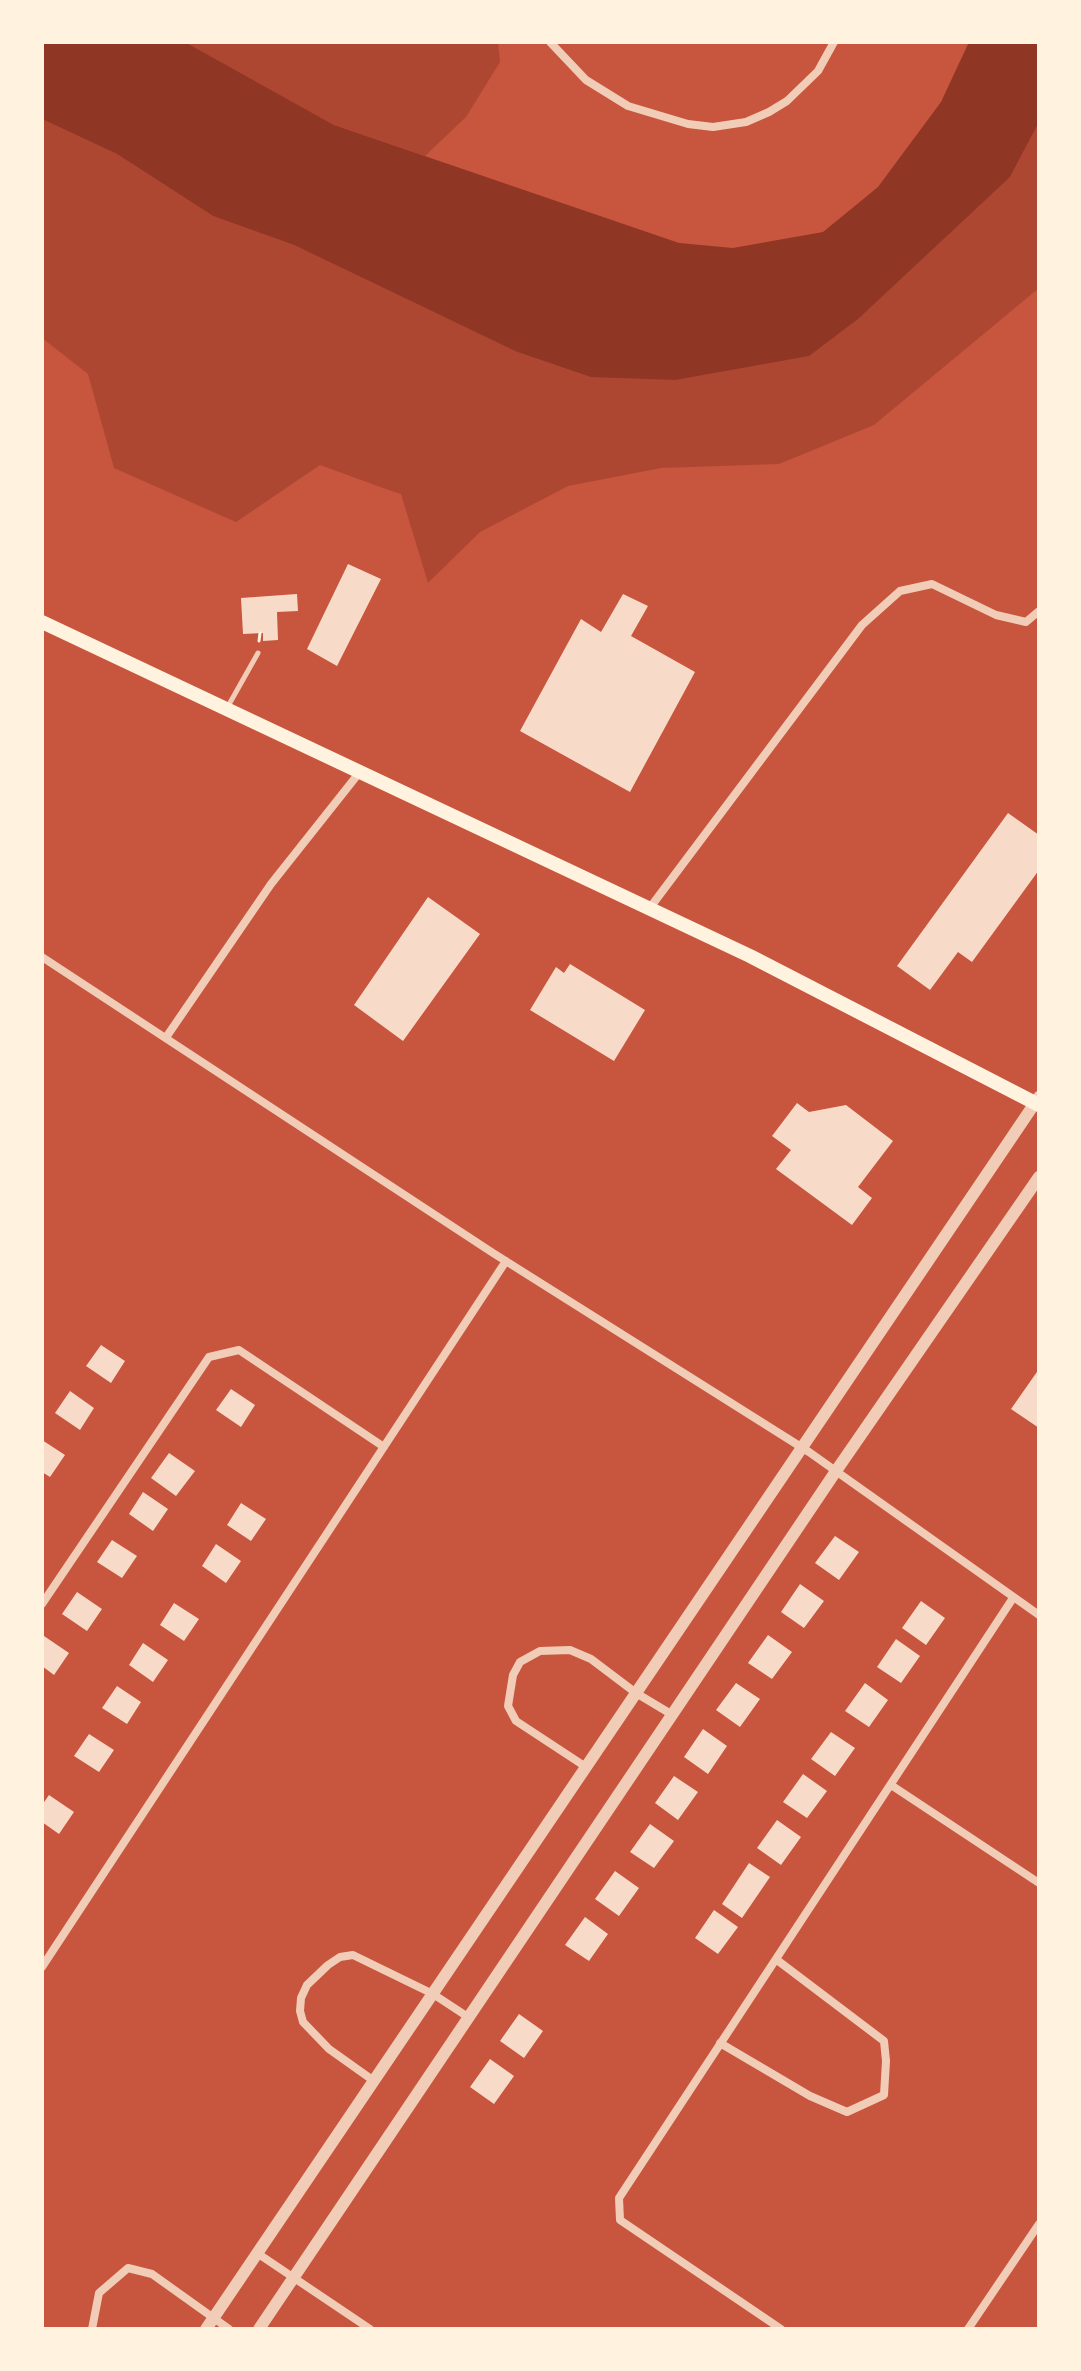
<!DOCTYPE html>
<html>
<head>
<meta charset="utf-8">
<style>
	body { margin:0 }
	#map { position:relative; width:1081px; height:2371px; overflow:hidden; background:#c8553d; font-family:Montserrat,sans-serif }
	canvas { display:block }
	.frame { position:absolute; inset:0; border:44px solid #fff3e0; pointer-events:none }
</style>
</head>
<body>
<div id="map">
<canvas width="1081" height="2371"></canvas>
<div class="frame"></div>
</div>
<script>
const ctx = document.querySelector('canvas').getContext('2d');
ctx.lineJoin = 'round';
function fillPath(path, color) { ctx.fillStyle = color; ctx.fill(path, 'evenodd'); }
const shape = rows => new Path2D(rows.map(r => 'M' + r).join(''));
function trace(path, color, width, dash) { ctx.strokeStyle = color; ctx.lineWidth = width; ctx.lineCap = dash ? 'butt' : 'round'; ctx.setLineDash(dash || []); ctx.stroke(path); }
fillPath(shape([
	[185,42,498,42,500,62,466,117,425,156,334,125],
	[42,119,117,154,213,216,294,245,515,351,1010,177,1039,122,1039,288,874,425,779,464,661,468,568,486,480,532,428,583,401,494,383,488,320,465,236,522,114,468,88,374,42,338]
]), '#ae4732');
fillPath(shape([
	[42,42,185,42,334,125,679,243,733,248,823,232,878,187,941,102,969,42,1039,42,1039,122,1010,177,858,319,809,356,675,380,591,377,515,351,294,245,213,216,117,154,42,119]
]), '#8f3625');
fillPath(shape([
	[348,564,381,579,337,666,307,649],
	[297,594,298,611,277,612,278,640,263,641,263,633,243,634,241,598],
	[623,594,648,606,631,636,695,672,630,792,520,731,581,619,601,632],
	[1008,813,1039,835,1039,870,972,962,958,952,930,990,897,966],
	[428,897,480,934,403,1041,354,1005],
	[570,964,645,1010,614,1061,530,1010,556,967,564,973],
	[797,1103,809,1112,846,1105,893,1141,858,1187,872,1198,852,1225,776,1169,791,1150,772,1136],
	[101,1345,125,1361,111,1383,86,1366],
	[1039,1369,1039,1428,1011,1409],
	[231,1389,255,1405,241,1427,216,1410],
	[70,1391,94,1408,80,1430,55,1413],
	[42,1440,65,1455,50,1477,42,1472],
	[169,1453,195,1471,176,1496,151,1478],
	[143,1492,168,1509,153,1531,129,1514],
	[241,1503,266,1519,251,1541,227,1525],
	[835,1536,859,1552,839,1580,815,1563],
	[112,1540,137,1556,122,1578,97,1562],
	[216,1544,241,1561,226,1583,202,1566],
	[800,1584,824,1601,804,1628,781,1612],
	[77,1592,102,1609,87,1631,62,1614],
	[921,1601,945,1618,926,1645,902,1628],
	[174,1603,199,1619,184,1641,160,1625],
	[768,1635,792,1652,772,1679,748,1663],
	[44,1636,69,1653,54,1675,42,1666,42,1640],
	[896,1639,920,1656,901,1683,877,1667],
	[143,1643,168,1660,153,1682,129,1665],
	[736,1683,760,1699,740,1727,716,1710],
	[865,1683,888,1700,869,1727,845,1711],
	[117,1686,141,1702,127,1724,102,1708],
	[703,1729,727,1746,708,1774,684,1757],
	[831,1732,855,1748,835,1776,811,1759],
	[89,1734,114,1750,99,1772,74,1756],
	[803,1774,827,1791,807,1818,783,1802],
	[674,1776,698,1792,678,1820,655,1803],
	[49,1795,74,1812,59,1834,42,1822,42,1805],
	[777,1820,801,1837,781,1865,757,1848],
	[650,1824,674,1841,654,1868,630,1852],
	[749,1863,770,1877,742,1918,722,1904],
	[615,1871,639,1888,619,1916,595,1899],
	[714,1910,738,1927,718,1954,695,1938],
	[585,1917,608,1934,589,1961,565,1945],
	[519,2014,543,2031,524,2058,500,2041],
	[490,2059,514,2076,494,2104,470,2087]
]), '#f7dbc8');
trace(shape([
	[259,641,260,633]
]), '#fff3e0', 3);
trace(shape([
	[227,708,258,653]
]), '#f1ccb7', 5);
trace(shape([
	[550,42,586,80,628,106,688,124,713,127,746,122,769,112,787,101,818,71,834,42],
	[649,909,862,625,900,591,932,584,996,615,1026,622,1039,611],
	[42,957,493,1253,809,1452,1039,1615],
	[167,1036,271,884,359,773],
	[42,1604,209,1357,239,1350,384,1447],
	[586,1767,516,1721,508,1706,513,1675,520,1662,540,1651,570,1650,591,1659,636,1693,671,1714],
	[891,1785,1039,1883],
	[42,1967,506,1261],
	[720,2043,810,2096,847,2112,884,2095,886,2061,884,2041,777,1960],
	[374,2081,329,2049,303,2022,300,2011,301,1998,307,1985,328,1965,340,1957,353,1955,433,1994,468,2017],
	[257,2253,370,2329],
	[92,2329,99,2293,128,2268,152,2274,229,2329],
	[781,2329,620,2220,619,2198,1013,1598],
	[968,2329,1039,2224]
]), '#f1ccb7', 8);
trace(shape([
	[206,2329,1039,1097],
	[259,2329,836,1471,1039,1177]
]), '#f1ccb7', 12);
trace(shape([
	[42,622,750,956,1039,1105]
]), '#fff3e0', 14);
</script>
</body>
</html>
